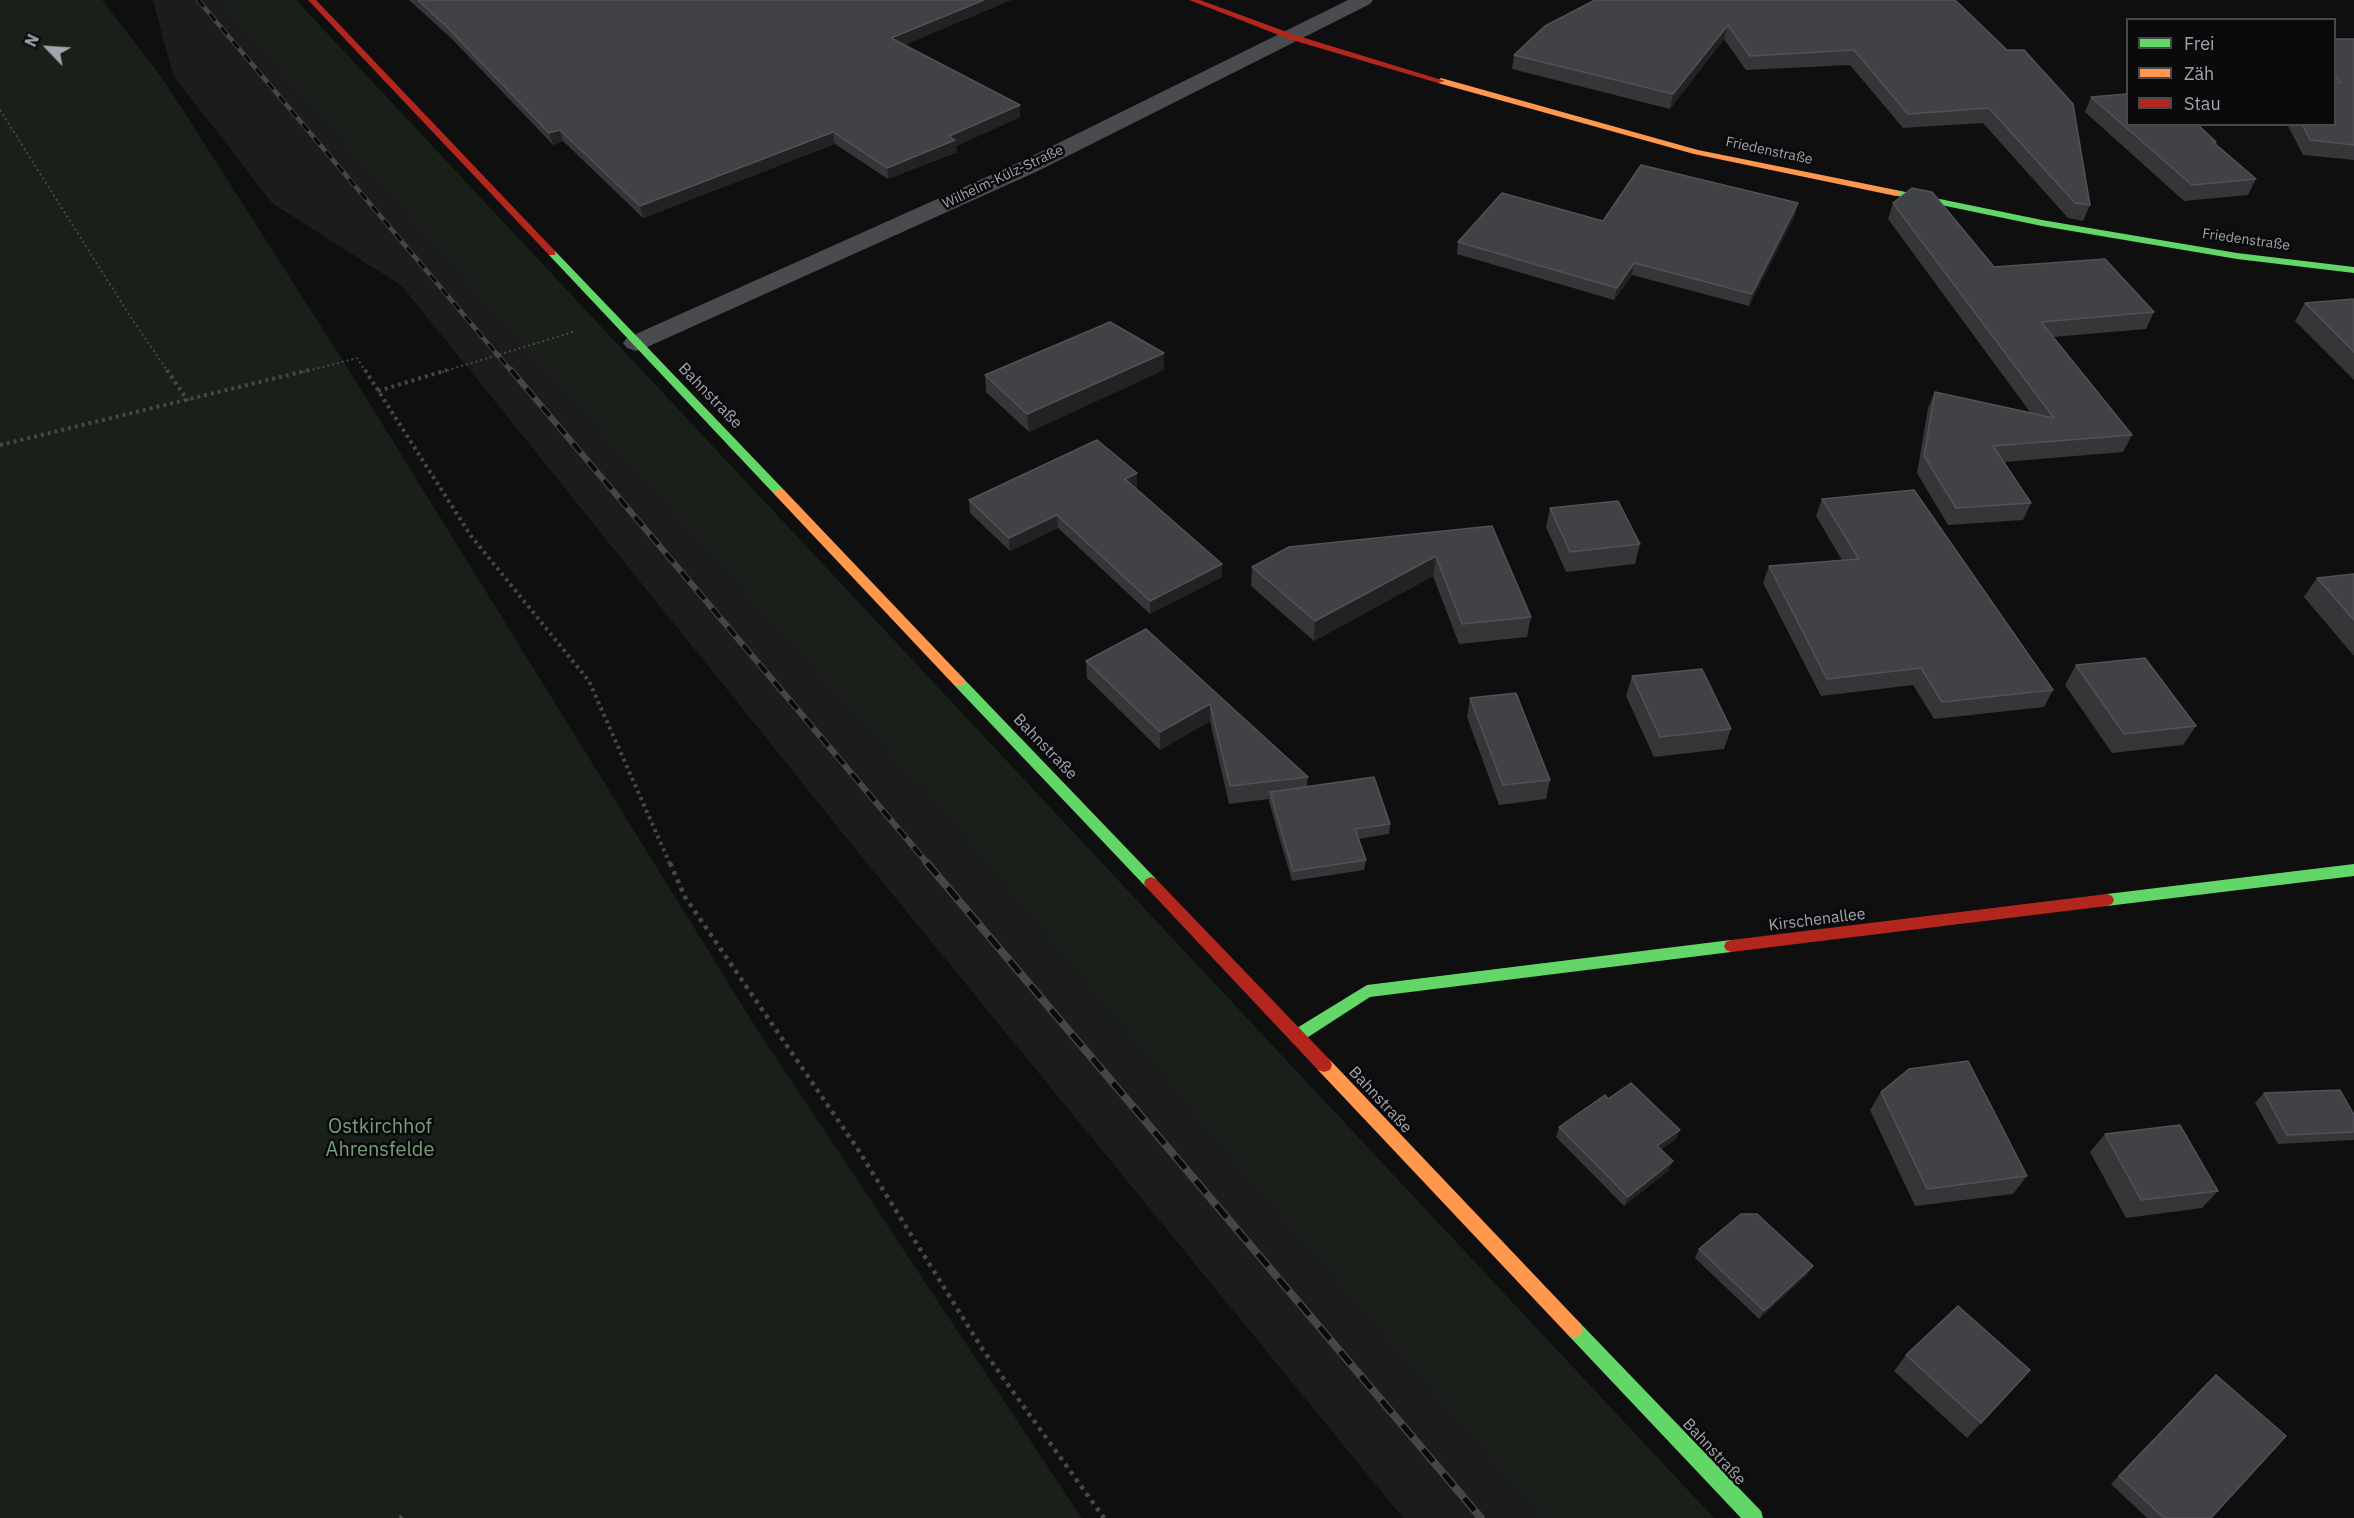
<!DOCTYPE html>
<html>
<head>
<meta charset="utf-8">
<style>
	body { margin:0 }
	#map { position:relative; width:2354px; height:1518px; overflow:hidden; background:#0f0f10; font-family:"IBM Plex Sans",sans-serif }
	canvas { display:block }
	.legend { position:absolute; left:2126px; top:18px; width:210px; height:108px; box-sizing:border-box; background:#0a0a0b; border:2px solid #46484d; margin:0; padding:8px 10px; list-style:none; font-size:18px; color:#a0a5b1 }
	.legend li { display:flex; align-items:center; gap:12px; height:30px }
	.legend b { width:30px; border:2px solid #46484d }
	.north { position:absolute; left:18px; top:18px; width:60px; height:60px; -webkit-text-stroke:4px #0a0a0b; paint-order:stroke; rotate:295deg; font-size:16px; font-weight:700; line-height:24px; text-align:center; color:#a0a5b1 }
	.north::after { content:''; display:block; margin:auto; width:21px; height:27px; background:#a0a5b1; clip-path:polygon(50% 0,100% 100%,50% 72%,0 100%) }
</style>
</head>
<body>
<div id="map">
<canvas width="2354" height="1518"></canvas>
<ul class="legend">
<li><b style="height:8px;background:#63d668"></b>Frei</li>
<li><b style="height:8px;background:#ff974d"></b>Zäh</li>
<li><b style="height:8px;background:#b3261e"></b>Stau</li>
</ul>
<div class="north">N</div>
</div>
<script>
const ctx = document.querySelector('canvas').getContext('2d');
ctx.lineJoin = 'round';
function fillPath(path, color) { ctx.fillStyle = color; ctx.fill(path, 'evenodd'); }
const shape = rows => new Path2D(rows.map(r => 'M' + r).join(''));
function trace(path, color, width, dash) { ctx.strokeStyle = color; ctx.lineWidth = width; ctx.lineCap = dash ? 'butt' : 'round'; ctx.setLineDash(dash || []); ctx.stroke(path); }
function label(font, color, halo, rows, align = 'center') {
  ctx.font = font + ' "IBM Plex Sans",sans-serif'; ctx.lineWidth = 5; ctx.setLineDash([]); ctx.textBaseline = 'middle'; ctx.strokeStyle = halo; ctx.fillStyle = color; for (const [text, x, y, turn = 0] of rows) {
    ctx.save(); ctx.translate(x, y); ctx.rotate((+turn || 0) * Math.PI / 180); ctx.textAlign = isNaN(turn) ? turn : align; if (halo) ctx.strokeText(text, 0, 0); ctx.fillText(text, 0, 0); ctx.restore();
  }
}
fillPath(shape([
	[153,0,257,0,923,786,1165,1078,1552,1518,1403,1518,866,862,402,286,272,203,173,75]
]), '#1c1c1e');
fillPath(shape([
	[0,0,102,0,163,79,347,367,758,1031,1082,1518,0,1518],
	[221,0,296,0,1714,1518,1546,1518,1165,1078,923,786,537,357]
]), '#19201a');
trace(shape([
	[0,110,128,313,168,372],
	[303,372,357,358,366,372],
	[442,372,573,332]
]), '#45474a', 2, [2, 3]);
trace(shape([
	[167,370,188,401],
	[365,370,471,536,589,681,670,864],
	[378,391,447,370],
	[0,445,309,370]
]), '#45474a', 4, [3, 4]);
trace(shape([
	[670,863,685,897,857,1148,983,1350,1104,1518],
	[400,1518,402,1516]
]), '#45474a', 4.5, [4, 5]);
fillPath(shape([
	[1348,0,1373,0,1370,4,1038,171,645,348,636,351,627,348,623,343,627,338,1022,161,1348,0]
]), '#4a4b4f');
fillPath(shape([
	[1896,190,2042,220,2237,253,2354,267,2354,273,2237,259,2042,226,1893,195,1891,193,1896,190],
	[552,250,555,251,784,490,786,493,784,496,776,496,549,255,549,251,552,250],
	[959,677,964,679,1156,879,1158,883,1156,887,1146,887,954,685,953,682,954,679,959,677],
	[2354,864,2354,876,2107,906,2102,904,2100,900,2102,896,2107,894,2354,864],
	[1731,940,1736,942,1738,946,1736,950,1731,952,1370,997,1302,1041,1297,1043,1292,1041,1289,1036,1292,1031,1367,985,1731,940],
	[1574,1320,1580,1323,1761,1511,1763,1518,1741,1518,1568,1335,1565,1329,1568,1323,1574,1320]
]), '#63d668');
fillPath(shape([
	[1441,78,1698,150,1896,190,1901,193,1896,196,1694,154,1438,83,1437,81,1441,78],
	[780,489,784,490,964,679,965,682,964,685,954,685,776,496,774,493,776,490,780,489],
	[1324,1058,1330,1060,1580,1323,1583,1329,1580,1335,1574,1338,1568,1335,1318,1070,1316,1065,1318,1060,1324,1058]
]), '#ff974d');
fillPath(shape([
	[308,0,316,0,555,251,555,255,549,255,308,0],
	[1189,0,1200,0,1295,35,1445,81,1438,83,1289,39,1189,0],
	[1151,877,1156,879,1330,1060,1332,1065,1330,1070,1324,1072,1318,1070,1146,887,1144,883,1146,879,1151,877],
	[2107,894,2112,896,2114,900,2112,904,2107,906,1731,952,1726,950,1724,946,1726,942,1731,940,2107,894]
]), '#b3261e');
const railFar2 = shape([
	[198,0,512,372]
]);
const railFar1 = shape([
	[511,370,928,864]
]);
const rail = shape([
	[927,863,1481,1518]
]);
trace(railFar2, '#444648', 4.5);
trace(railFar1, '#444648', 6);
trace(rail, '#444648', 8);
trace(railFar2, '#0a0a0b', 3, [9]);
trace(railFar1, '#0a0a0b', 4, [12]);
trace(rail, '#0a0a0b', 5, [16]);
fillPath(shape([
	[409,0,1011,0,904,45,1020,105,1020,117,956,146,957,152,888,179,835,144,643,218,563,141,553,145,452,39],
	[1955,0,2090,205,2083,221,2068,218,1983,123,1903,128,1850,65,1746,70,1724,39,1670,109,1512,69,1514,55,1545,26],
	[2334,39,2354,39,2354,160,2303,155,2287,124,2334,124],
	[2091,97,2216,142,2215,144,2256,179,2248,195,2184,201,2085,112],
	[1893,203,1994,267,2154,312,2146,329,2053,337,2132,435,2123,452,2004,462,2031,503,2023,520,1948,525,1917,473,1928,408,1935,392,2030,412,1888,219],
	[1795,215,1749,306,1632,275,1614,300,1457,254,1458,242,1603,221],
	[2354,299,2354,380,2295,321,2305,303],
	[1164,353,1164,370,1029,432,986,392,985,375],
	[1137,473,1137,486,1135,487,1222,564,1222,577,1150,614,1058,528,1010,551,970,513,969,500],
	[1822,499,2053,690,2044,707,1934,719,1913,685,1821,696,1763,583,1769,566,1842,560,1816,516],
	[1550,508,1640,544,1635,564,1566,572,1546,527],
	[1492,526,1531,617,1527,637,1459,644,1433,576,1314,641,1251,586,1252,567],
	[2354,574,2354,656,2304,597,2317,578],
	[1146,629,1308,777,1307,787,1390,824,1389,834,1358,839,1366,860,1364,870,1292,881,1269,802,1269,799,1229,804,1210,721,1160,750,1087,678,1086,661],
	[2076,665,2196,726,2183,745,2112,753,2065,685],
	[1632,676,1731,729,1724,749,1654,757,1626,696],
	[1470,698,1550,780,1546,799,1499,805,1467,717],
	[1881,1092,2027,1176,2013,1194,1915,1206,1870,1110],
	[2264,1093,2354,1115,2354,1140,2278,1144,2255,1103],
	[1608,1099,1676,1139,1661,1150,1669,1170,1624,1206,1556,1137,1559,1127],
	[2105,1134,2218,1191,2202,1208,2126,1218,2090,1152],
	[1699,1249,1808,1274,1759,1319,1695,1258],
	[1906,1355,2030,1370,1967,1438,1894,1371],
	[2216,1375,2211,1518,2147,1518,2111,1484,2207,1383]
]), '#363639');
fillPath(shape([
	[984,0,1011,0,893,50,891,38],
	[1728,25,1724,39,1670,109,1673,94],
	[1020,105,1020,117,956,146,957,152,888,179,887,168,949,136],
	[560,130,563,141,553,145,549,133],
	[833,132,835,144,643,218,640,206],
	[1798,203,1795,215,1749,306,1752,294],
	[1634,263,1632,275,1614,300,1617,288],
	[1164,353,1164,370,1029,432,1027,414],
	[1137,473,1137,486,1125,492,1125,479],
	[1057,515,1058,528,1010,551,1009,538],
	[1436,556,1433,576,1314,641,1315,621],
	[1222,564,1222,577,1150,614,1150,601],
	[1210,704,1210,721,1160,750,1160,732],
	[1680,1130,1676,1139,1654,1155,1657,1146],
	[1673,1161,1669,1170,1624,1206,1628,1197],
	[1813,1266,1808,1274,1759,1319,1764,1311]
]), '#222223');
const building = shape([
	[418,0,984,0,891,38,1020,105,949,136,955,140,887,168,833,132,640,206,560,130,549,133,448,28,418,0],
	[1595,0,1955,0,2007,50,2024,50,2073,104,2090,205,2075,203,1989,108,1908,114,1854,50,1750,56,1728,25,1673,94,1514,55,1545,26,1595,0],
	[2334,39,2354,39,2354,145,2310,140,2302,124,2334,124,2334,82,2341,83,2334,76,2334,39],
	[2127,94,2127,124,2197,124,2216,142,2213,142,2256,179,2192,185,2091,97,2127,94],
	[1641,165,1798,203,1752,294,1634,263,1617,288,1458,242,1502,193,1603,221,1641,165],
	[1912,188,1932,192,1994,267,2105,259,2154,312,2041,322,2132,435,1993,446,2031,503,1956,508,1924,456,1935,392,2054,418,1893,203,1912,188],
	[2354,299,2354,352,2305,303,2354,299],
	[1110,322,1164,353,1027,414,985,375,1110,322],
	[1097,440,1137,473,1125,479,1222,564,1150,601,1057,515,1009,538,969,500,1097,440],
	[1914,490,2053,690,1942,702,1921,668,1827,679,1769,566,1859,559,1822,499,1914,490],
	[1618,501,1640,544,1570,552,1550,508,1618,501],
	[1492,526,1531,617,1462,624,1436,556,1315,621,1252,567,1289,547,1492,526],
	[2354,574,2354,620,2317,578,2354,574],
	[1146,629,1308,777,1230,786,1210,704,1160,732,1086,661,1146,629],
	[2145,658,2196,726,2124,734,2076,665,2145,658],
	[1702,669,1731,729,1660,737,1632,676,1702,669],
	[1516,693,1550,780,1503,785,1470,698,1516,693],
	[1374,777,1390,824,1355,829,1366,860,1293,871,1270,792,1374,777],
	[1968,1061,2027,1176,1927,1189,1881,1092,1909,1069,1968,1061],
	[1631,1083,1680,1130,1657,1146,1673,1161,1628,1197,1559,1127,1605,1095,1608,1099,1631,1083],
	[2340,1090,2354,1115,2354,1132,2287,1135,2264,1093,2340,1090],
	[2180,1125,2218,1191,2141,1200,2105,1134,2180,1125],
	[1741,1214,1757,1214,1813,1266,1764,1311,1699,1249,1741,1214],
	[1958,1306,2030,1370,1981,1423,1906,1355,1958,1306],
	[2216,1375,2286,1436,2211,1518,2164,1518,2119,1476,2216,1375]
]);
fillPath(building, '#414246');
trace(building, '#505257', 1.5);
label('14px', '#a0a5b1', '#0a0a0b', [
	["Friedenstraße",1769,151,12],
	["Wilhelm-Külz-Straße",1003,177,-25],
	["Friedenstraße",2246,240,8]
]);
label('16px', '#a0a5b1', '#0a0a0b', [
	["Bahnstraße",710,396,46],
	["Bahnstraße",1045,747,46],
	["Kirschenallee",1817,920,-7],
	["Bahnstraße",1380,1100,47],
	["Bahnstraße",1714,1452,47]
]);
label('20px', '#779d7a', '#0a0a0b', [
	["Ostkirchhof",380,1127],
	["Ahrensfelde",380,1150]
]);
</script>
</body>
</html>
